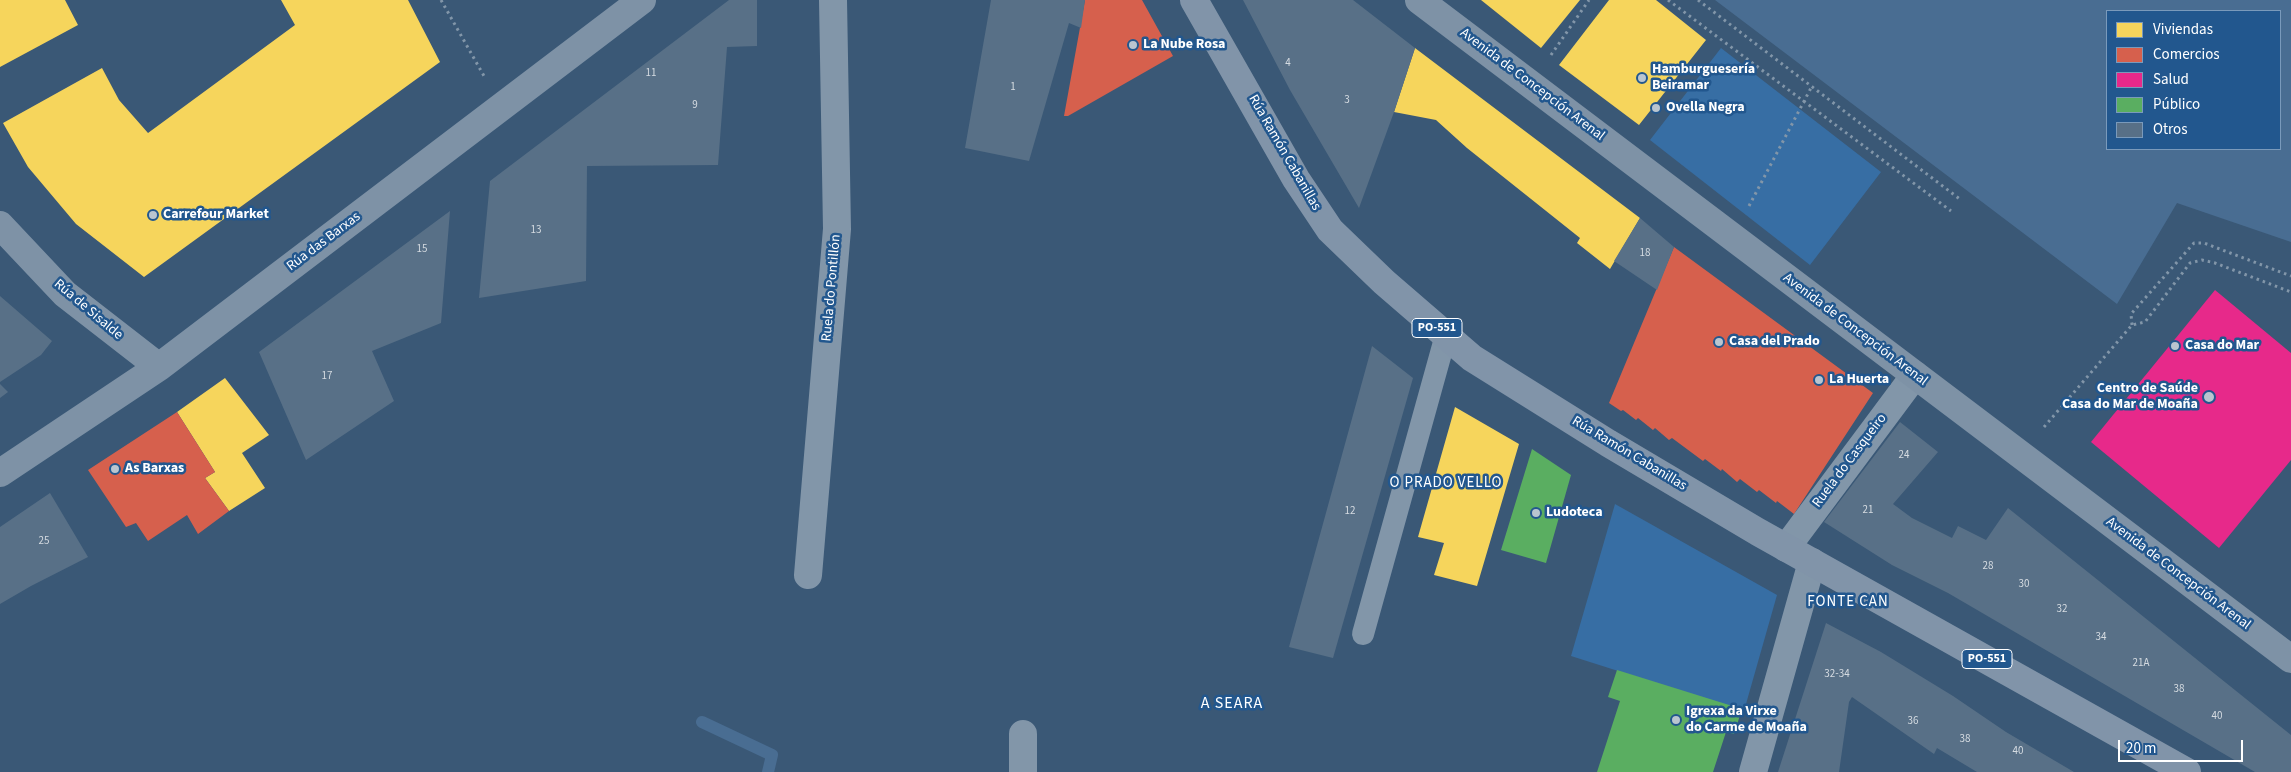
<!DOCTYPE html>
<html>
<head>
<meta charset="utf-8">
<style>
	body { margin:0 }
	#map { position:relative; width:2291px; height:772px; overflow:hidden; background:#3a5876; font-family:"Source Sans 3",sans-serif }
	canvas { display:block }
	.legend { position:absolute; left:2106px; top:10px; width:175px; height:140px; box-sizing:border-box; background:#22578e; border:1px solid #7a9abb; margin:0; padding:6px 9px; list-style:none; font-size:15px; color:#fff }
	.legend li { display:flex; align-items:center; gap:10px; height:25px }
	.legend b { width:25px; border:1px solid #7a9abb }
	.scale { position:absolute; left:2118px; top:740px; width:125px; height:22px; box-sizing:border-box; border:2px solid #fff; border-top:0; padding-left:6px; font-size:15px; line-height:18px; white-space:nowrap; color:#fff; -webkit-text-stroke:4px #22578e; paint-order:stroke }
</style>
</head>
<body>
<div id="map">
<canvas width="2291" height="772"></canvas>
<ul class="legend">
<li><b style="height:14px;background:#f6d55c"></b>Viviendas</li>
<li><b style="height:14px;background:#d6604d"></b>Comercios</li>
<li><b style="height:14px;background:#e7298a"></b>Salud</li>
<li><b style="height:14px;background:#5aae61"></b>Público</li>
<li><b style="height:14px;background:#587087"></b>Otros</li>
</ul>
<div class="scale">20 m</div>
</div>
<script>
const ctx = document.querySelector('canvas').getContext('2d');
ctx.lineJoin = 'round';
function fillPath(path, color) { ctx.fillStyle = color; ctx.fill(path, 'evenodd'); }
const shape = rows => new Path2D(rows.map(r => 'M' + r).join(''));
function trace(path, color, width, dash) { ctx.strokeStyle = color; ctx.lineWidth = width; ctx.lineCap = dash ? 'butt' : 'round'; ctx.setLineDash(dash || []); ctx.stroke(path); }
function label(font, color, halo, rows, align = 'center') {
  ctx.font = font + ' "Source Sans 3",sans-serif'; ctx.lineWidth = 5; ctx.setLineDash([]); ctx.textBaseline = 'middle'; ctx.strokeStyle = halo; ctx.fillStyle = color; for (const [text, x, y, turn = 0] of rows) {
    ctx.save(); ctx.translate(x, y); ctx.rotate((+turn || 0) * Math.PI / 180); ctx.textAlign = isNaN(turn) ? turn : align; if (halo) ctx.strokeText(text, 0, 0); ctx.fillText(text, 0, 0); ctx.restore();
  }
}
fillPath(shape([
	[1721,48,1881,172,1810,265,1650,140],
	[1615,504,1777,595,1744,711,1571,656]
]), '#376ea4');
fillPath(shape([
	[1715,0,2291,0,2291,242,2177,203,2117,304],
	[2107,11,2280,11,2280,149,2107,149]
]), '#496d92');
fillPath(shape([
	[0,0,65,0,78,25,0,67],
	[281,0,408,0,440,62,144,277,76,224,28,167,3,123,102,68,119,100,148,133,295,25],
	[1481,0,1580,0,1541,48],
	[1609,0,1656,0,1706,40,1639,125,1559,65],
	[1415,48,1640,218,1610,269,1577,243,1580,238,1467,148,1436,120,1394,112],
	[225,378,269,435,242,453,265,488,229,511,205,478,215,472,177,412],
	[1455,407,1519,444,1477,586,1434,575,1444,543,1418,537]
]), '#f6d55c');
fillPath(shape([
	[1085,0,1142,0,1173,56,1068,116,1064,116],
	[1674,247,1873,393,1794,514,1777,501,1776,503,1759,490,1757,492,1740,479,1737,482,1722,469,1721,471,1705,459,1703,461,1672,438,1669,440,1655,428,1653,430,1638,418,1636,420,1623,410,1621,411,1609,403],
	[177,412,215,472,205,478,229,511,198,534,187,515,148,541,136,523,126,527,88,470]
]), '#d6604d');
fillPath(shape([
	[2215,290,2291,353,2291,460,2219,548,2091,442]
]), '#e7298a');
fillPath(shape([
	[1532,449,1571,475,1546,563,1501,550],
	[1617,670,1742,709,1734,734,1726,732,1713,772,1597,772,1620,701,1608,697]
]), '#5aae61');
trace(shape([
	[702,722,772,755,768,772]
]), '#496d92', 12);
fillPath(shape([
	[729,0,757,0,757,46,727,47,718,165,587,166,586,281,479,298,490,181],
	[991,0,1085,0,1081,28,1069,23,1029,161,965,148],
	[1243,0,1353,0,1415,48,1394,112,1359,208,1290,90],
	[450,211,441,323,372,351,394,401,306,460,259,352],
	[1640,218,1674,247,1657,290,1614,261],
	[0,296,52,341,41,355,0,382],
	[1372,346,1413,378,1333,658,1289,647],
	[0,384,8,392,0,398],
	[1900,422,1938,452,1893,504,1912,518,1952,538,1958,526,1986,540,2008,508,2291,735,2291,772,2255,772,1948,593,1892,565,1824,522],
	[50,493,88,557,31,586,0,604,0,527],
	[1826,623,1881,652,1953,696,2006,732,2074,772,1977,772,1937,748,1934,754,1852,697,1849,702,1839,772,1778,772]
]), '#587087');
trace(shape([
	[441,0,484,76],
	[1668,0,1951,211],
	[1698,0,1961,200],
	[1551,55,1589,0],
	[1749,206,1812,86],
	[2132,325,2131,314,2194,243,2204,243,2291,276],
	[2044,427,2132,325,2145,322,2190,263,2202,260,2215,263,2291,292]
]), '#8296a9', 3, [2.5, 4]);
trace(shape([
	[1363,634,1446,335]
]), '#8296a9', 22);
trace(shape([
	[1786,548,1915,375],
	[808,575,837,229,833,0],
	[1023,772,1023,734],
	[1753,772,1812,562]
]), '#8296a9', 28);
trace(shape([
	[1419,0,2291,659],
	[0,225,65,294,159,367],
	[0,473,159,367,642,0]
]), '#7e92a6', 28);
trace(shape([
	[1194,0,1296,179,1330,230,1384,282,1472,358,1608,443,1758,532,2187,772]
]), '#8194a9', 28);
for (const [x, y, r, color] of [
	[1133,45,5,"#bac5cf"],
	[1642,78,5,"#bac5cf"],
	[1656,108,5,"#bac5cf"],
	[153,215,5,"#bac5cf"],
	[1719,342,5,"#bac5cf"],
	[2175,346,5,"#bac5cf"],
	[1819,380,5,"#bac5cf"],
	[2209,397,6,"#bac5cf"],
	[115,469,5,"#bac5cf"],
	[1536,513,5,"#bac5cf"],
	[1676,720,5,"#bac5cf"]
]) { const dot = new Path2D(); dot.arc(x, y, r, 0, 2 * Math.PI); ctx.fillStyle = color; ctx.fill(dot); trace(dot, '#22578e', 2); }
label('11px', '#d5dbe1', null, [
	["4",1288,64],
	["11",651,74],
	["1",1013,88],
	["3",1347,101],
	["9",695,106],
	["13",536,231],
	["15",422,250],
	["18",1645,254],
	["17",327,377],
	["24",1904,456],
	["21",1868,511],
	["12",1350,512],
	["25",44,542],
	["28",1988,567],
	["30",2024,585],
	["32",2062,610],
	["34",2101,638],
	["21A",2141,664],
	["32-34",1837,675],
	["38",2179,690],
	["40",2217,717],
	["36",1913,722],
	["38",1965,740],
	["40",2018,752]
]);
for (const [x, y, w] of [
	[1437,328,50],
	[1987,659,50]
]) { const box = new Path2D(); box.roundRect(x - w / 2, y - 9.5, w, 19, 4); ctx.fillStyle = '#22578e'; ctx.fill(box); trace(box, '#fff', 1); }
label('bold 12px', '#fff', null, [
	["PO-551",1437,328],
	["PO-551",1987,659]
]);
label('bold 14px', '#fff', '#22578e', [
	["La Nube Rosa",1143,45],
	["Hamburguesería",1652,70],
	["Beiramar",1652,86],
	["Ovella Negra",1666,108],
	["Carrefour Market",163,215],
	["Casa del Prado",1729,342],
	["Casa do Mar",2185,346],
	["La Huerta",1829,380],
	["Centro de Saúde",2198,389,"right"],
	["Casa do Mar de Moaña",2198,405,"right"],
	["As Barxas",125,469],
	["Ludoteca",1546,513],
	["Igrexa da Virxe",1686,712],
	["do Carme de Moaña",1686,728]
], 'left');
label('14px', '#fff', '#22578e', [
	["Avenida de Concepción Arenal",1532,85,37],
	["Rúa Ramón Cabanillas",1284,153,60],
	["Rúa das Barxas",324,242,-37],
	["Ruela do Pontillón",832,288,-85],
	["Rúa de Sisalde",88,310,40],
	["Avenida de Concepción Arenal",1855,330,37],
	["Rúa Ramón Cabanillas",1629,454,31],
	["Ruela do Casqueiro",1850,461,-53],
	["Avenida de Concepción Arenal",2178,574,37]
]);
ctx.letterSpacing = '1px';
label('15px', '#fff', '#22578e', [
	["O PRADO VELLO",1446,484],
	["FONTE CAN",1848,603]
]);
ctx.letterSpacing = '0px';
ctx.letterSpacing = '1px';
label('16px', '#fff', '#22578e', [
	["A SEARA",1232,704]
]);
ctx.letterSpacing = '0px';
</script>
</body>
</html>
